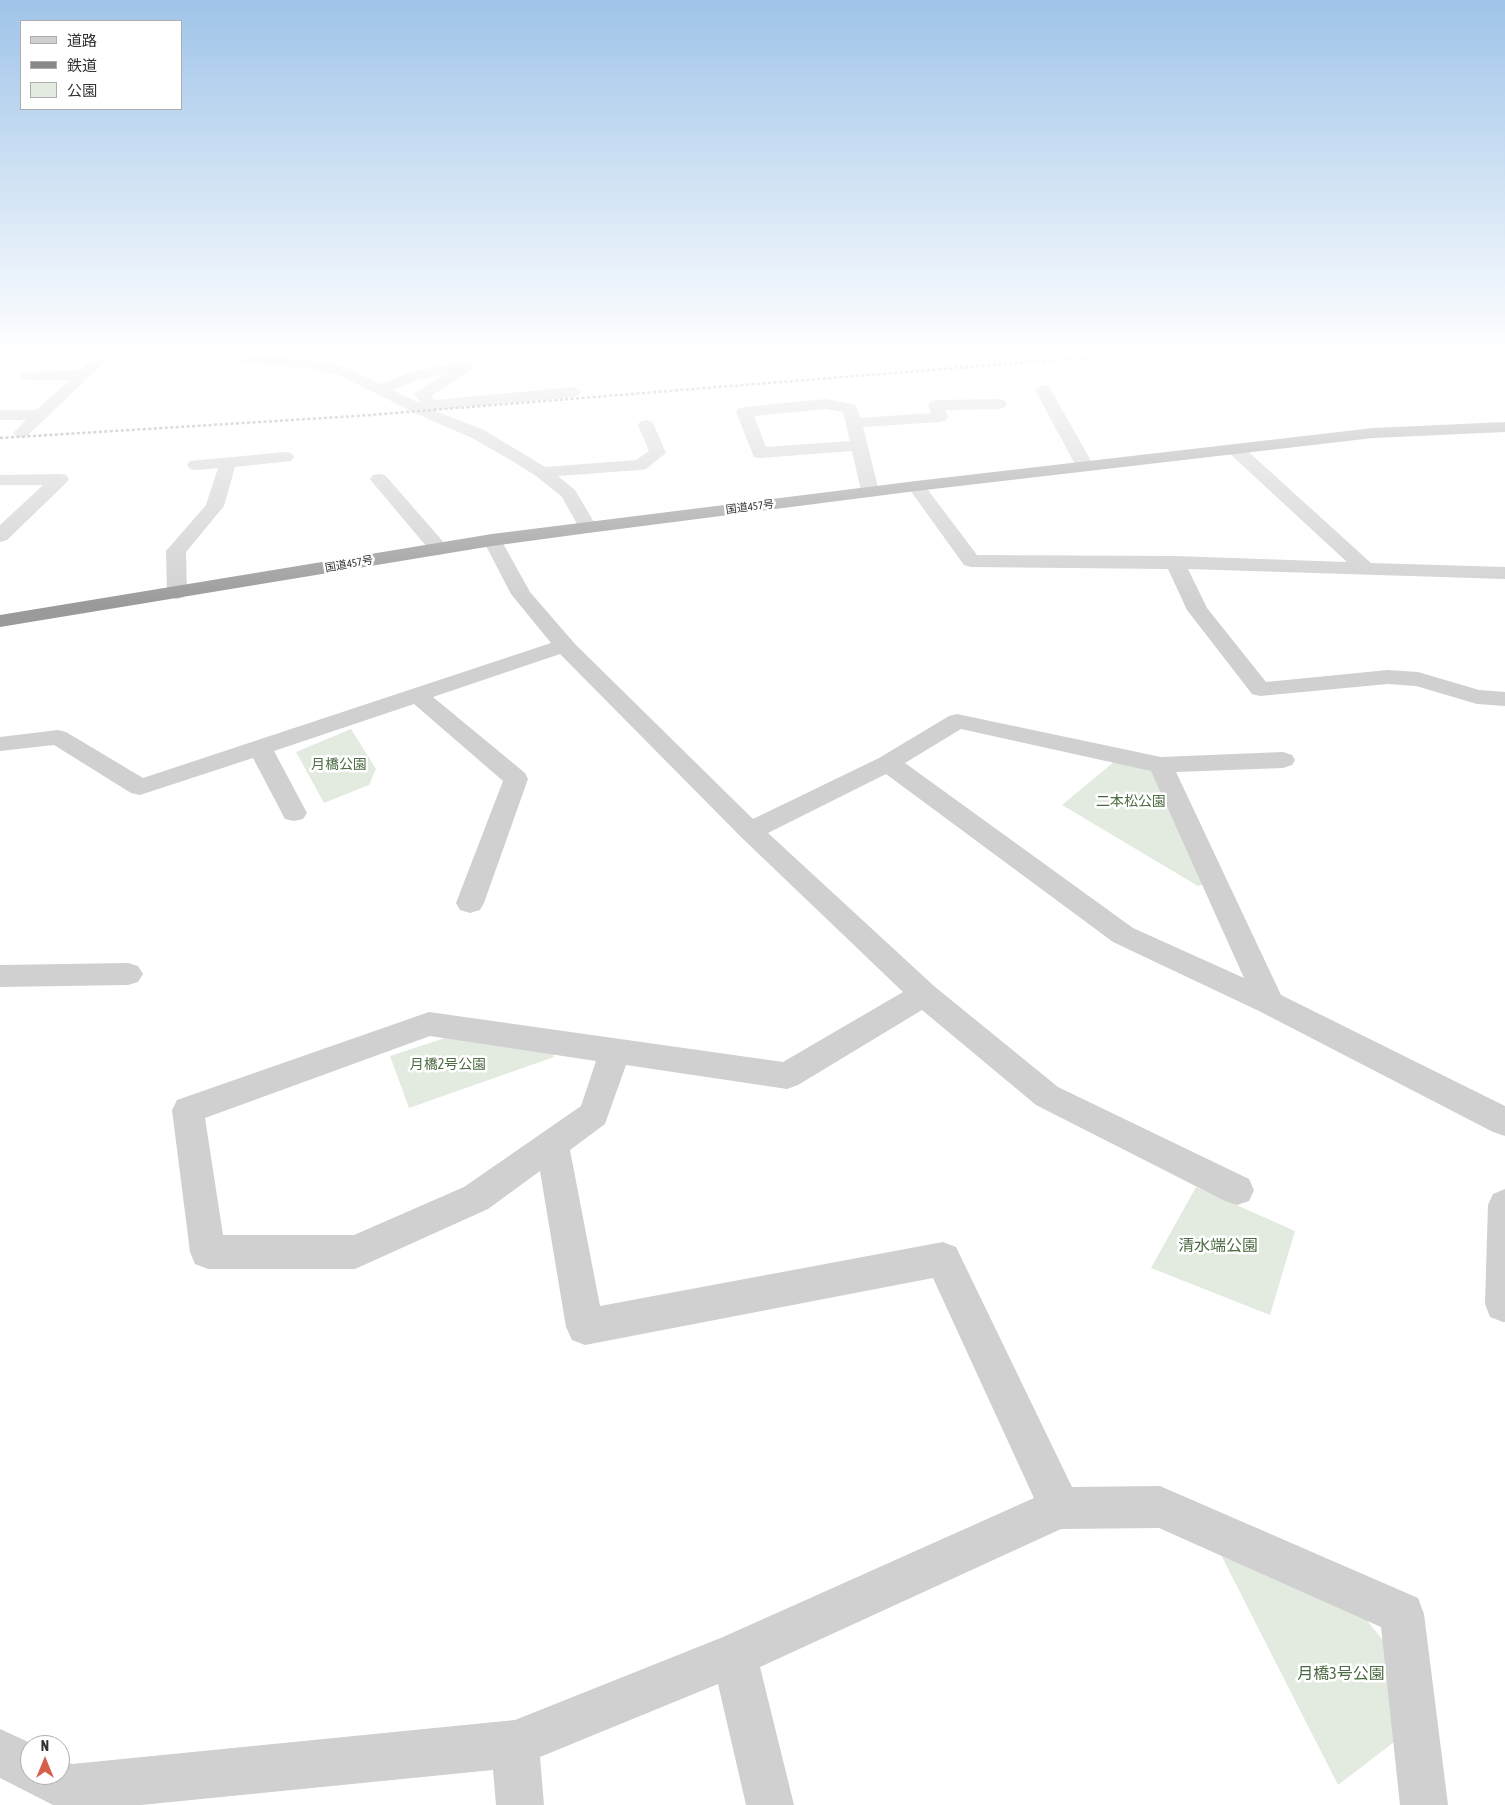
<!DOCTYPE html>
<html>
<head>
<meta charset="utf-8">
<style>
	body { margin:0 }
	#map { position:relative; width:1505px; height:1805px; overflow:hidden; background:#fff; font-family:"Asap Condensed","Noto Sans JP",sans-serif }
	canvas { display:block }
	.legend { position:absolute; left:20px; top:20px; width:162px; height:90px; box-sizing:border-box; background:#fff; border:1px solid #adadad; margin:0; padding:6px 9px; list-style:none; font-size:15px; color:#333 }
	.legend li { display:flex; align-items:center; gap:10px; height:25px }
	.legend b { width:25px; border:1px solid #adadad }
	.north { position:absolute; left:20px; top:1735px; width:50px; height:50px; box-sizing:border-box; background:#fff; border:1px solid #adadad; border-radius:50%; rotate:0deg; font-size:14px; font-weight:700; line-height:20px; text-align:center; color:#333 }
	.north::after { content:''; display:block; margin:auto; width:18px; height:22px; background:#d65f49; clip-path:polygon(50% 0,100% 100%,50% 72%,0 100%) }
</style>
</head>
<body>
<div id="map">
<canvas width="1505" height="1805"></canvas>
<ul class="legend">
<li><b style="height:6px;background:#d0d0d0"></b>道路</li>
<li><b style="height:6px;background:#888"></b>鉄道</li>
<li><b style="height:14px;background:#e3ebe0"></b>公園</li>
</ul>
<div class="north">N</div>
</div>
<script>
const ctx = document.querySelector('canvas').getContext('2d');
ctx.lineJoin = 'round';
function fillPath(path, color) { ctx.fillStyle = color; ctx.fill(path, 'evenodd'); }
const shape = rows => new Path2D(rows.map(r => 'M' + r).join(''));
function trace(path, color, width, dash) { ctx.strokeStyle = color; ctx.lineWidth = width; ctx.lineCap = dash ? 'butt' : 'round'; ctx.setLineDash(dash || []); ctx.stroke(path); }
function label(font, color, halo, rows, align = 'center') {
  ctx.font = font + ' "Asap Condensed","Noto Sans JP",sans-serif'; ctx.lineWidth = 5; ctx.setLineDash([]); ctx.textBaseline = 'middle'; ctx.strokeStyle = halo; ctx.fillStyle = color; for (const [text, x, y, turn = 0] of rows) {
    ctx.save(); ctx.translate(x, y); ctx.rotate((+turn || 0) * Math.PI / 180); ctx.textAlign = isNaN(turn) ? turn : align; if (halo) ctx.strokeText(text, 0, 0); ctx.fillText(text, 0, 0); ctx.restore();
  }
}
fillPath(shape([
	[889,354,937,354,941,361,890,364],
	[351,729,376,769,369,785,324,803,296,752],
	[1115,761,1151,768,1209,883,1198,886,1062,805],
	[448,1037,552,1050,554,1057,409,1108,390,1056],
	[1196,1187,1295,1231,1270,1315,1151,1268],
	[1218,1549,1353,1603,1393,1653,1402,1736,1338,1785]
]), '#e3ebe0');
fillPath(shape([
	[98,354,113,354,27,436,21,438,15,436,13,433,26,420,0,420,0,410,36,410,70,380,27,380,22,378,19,375,22,372,80,370,98,354],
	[197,354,247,354,317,361,347,368,380,384,414,371,453,364,459,366,467,363,472,364,474,367,472,370,431,396,435,400,573,387,578,389,581,392,578,395,573,397,433,410,484,430,545,467,636,460,649,451,638,425,640,422,646,420,652,422,654,425,666,453,646,469,640,470,558,476,575,490,597,527,595,531,588,533,581,531,562,497,536,476,514,462,472,438,417,414,337,374,317,369,204,358,199,357,197,354],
	[445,374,416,392,414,395,422,404,392,390,418,380,445,374],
	[488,354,638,354,639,355,637,358,632,359,495,358,490,357,488,354],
	[959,354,1031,354,1029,357,1024,358,975,361,961,357,959,354],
	[1043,385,1048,387,1051,390,1094,466,1091,470,1085,471,1079,470,1076,466,1035,390,1038,387,1043,385],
	[826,399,856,405,860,418,931,413,928,405,930,402,936,400,999,399,1005,401,1007,404,1005,407,999,409,945,410,948,417,946,420,940,422,863,427,879,491,876,495,870,496,864,495,861,491,852,451,760,458,754,457,736,412,738,409,744,407,826,399],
	[826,409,843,412,850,441,766,447,754,416,826,409],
	[1235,444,1241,445,1371,563,1505,567,1505,579,1188,569,1207,608,1266,682,1388,670,1418,672,1479,690,1505,692,1505,706,1477,704,1416,686,1388,684,1260,696,1252,694,1187,610,1168,569,971,567,964,565,907,486,910,482,916,481,922,482,977,555,1175,556,1347,562,1229,453,1227,449,1229,445,1235,444],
	[285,452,291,453,294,457,291,461,235,467,224,506,186,552,187,593,184,597,177,599,170,597,167,593,166,551,206,505,218,468,196,470,190,469,187,465,190,461,285,452],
	[60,474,66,475,69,479,66,483,7,540,0,542,0,525,43,485,0,485,0,475,60,474],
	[379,474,385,475,446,545,449,549,446,553,439,555,432,553,373,483,370,479,373,475,379,474],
	[492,534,499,536,530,592,575,644,753,819,879,758,949,716,957,714,1161,757,1283,752,1292,755,1295,760,1292,765,1283,768,1176,772,1281,995,1505,1106,1505,1136,1493,1132,1259,1011,1113,942,886,774,768,833,934,986,1058,1087,1249,1179,1254,1190,1249,1201,1237,1205,1225,1201,1036,1105,922,1010,798,1085,787,1089,626,1065,605,1124,570,1150,600,1306,943,1242,956,1247,1072,1487,1160,1486,1418,1598,1424,1614,1448,1805,1400,1805,1381,1627,1159,1528,1061,1529,760,1667,794,1805,746,1805,718,1684,540,1757,544,1805,496,1805,493,1770,141,1805,53,1805,0,1778,0,1729,35,1745,30,1745,30,1775,60,1775,60,1758,72,1764,515,1720,723,1637,1034,1498,933,1278,585,1345,572,1340,566,1327,540,1171,488,1209,355,1269,208,1269,195,1264,190,1252,172,1110,177,1100,429,1012,783,1062,903,992,741,837,560,654,433,697,525,773,528,779,484,903,480,910,470,913,460,910,456,903,503,781,414,704,274,751,307,813,303,819,294,821,285,819,253,758,140,795,131,793,54,745,0,751,0,737,58,730,66,732,143,778,551,643,511,594,483,540,485,536,492,534],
	[961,729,1151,771,1244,978,1133,928,905,763,961,729],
	[430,1036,596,1061,581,1106,464,1187,354,1235,223,1235,205,1118,430,1036],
	[128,963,138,966,143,974,138,982,128,985,0,987,0,965,128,963],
	[1505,1189,1505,1322,1503,1322,1490,1317,1485,1304,1488,1205,1493,1194,1505,1189]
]), '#d0d0d0');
fillPath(shape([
	[1505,422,1505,432,1373,438,916,491,588,533,492,546,0,627,0,615,492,534,916,481,1373,428,1505,422]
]), '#9a9a9a');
trace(shape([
	[0,438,357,416,1130,354]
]), '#888', 2.5, [3, 2.5]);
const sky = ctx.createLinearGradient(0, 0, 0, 606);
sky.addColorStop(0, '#9fc4e9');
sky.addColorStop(0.58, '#fff');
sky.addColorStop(1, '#ffffff00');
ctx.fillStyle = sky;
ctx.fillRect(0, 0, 1505, 606);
label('11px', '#333', '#fff', [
	["国道457号",750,507,-7],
	["国道457号",349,564,-10]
]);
label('14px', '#4d6b43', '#fff', [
	["月橋公園",339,765],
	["二本松公園",1131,802],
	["月橋2号公園",448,1065]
]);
label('16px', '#4d6b43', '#fff', [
	["清水端公園",1218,1246],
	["月橋3号公園",1341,1674]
]);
</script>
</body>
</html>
